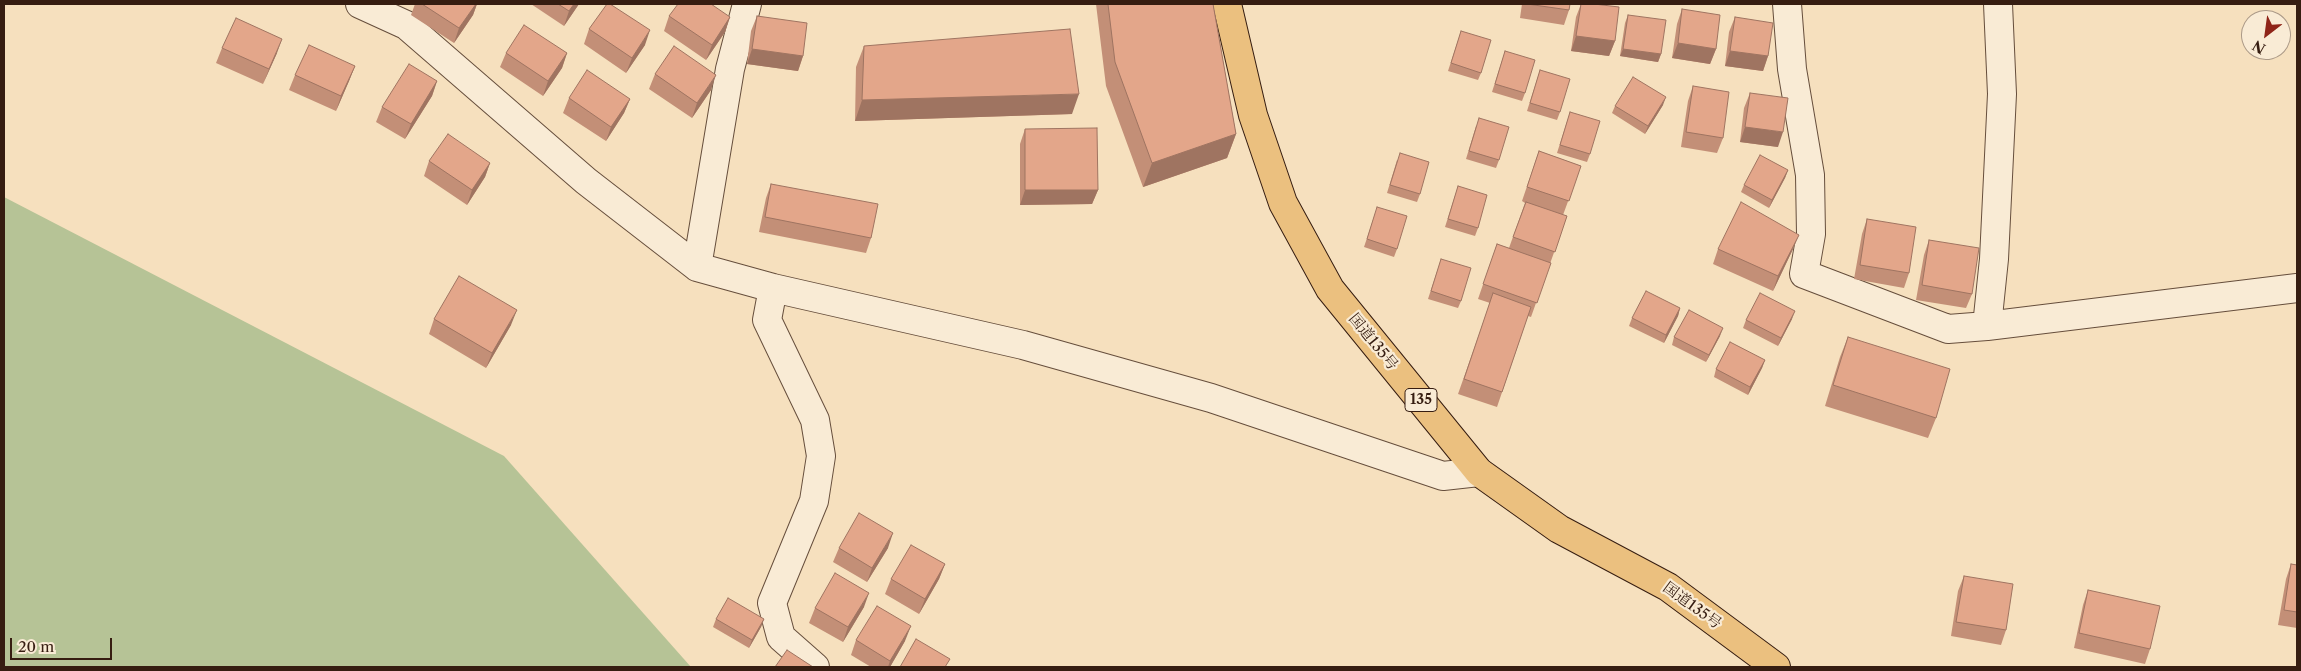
<!DOCTYPE html>
<html>
<head>
<meta charset="utf-8">
<style>
	body { margin:0 }
	#map { position:relative; width:2301px; height:671px; overflow:hidden; background:#f6e0be; font-family:"Libre Caslon Text",serif }
	canvas { display:block }
	.frame { position:absolute; inset:0; border:5px solid #361d11; pointer-events:none }
	.north { position:absolute; left:2241px; top:10px; width:50px; height:50px; box-sizing:border-box; background:#f9ebd5; border:1px solid #ab9987; border-radius:50%; rotate:210deg; font-size:14px; font-weight:700; line-height:20px; text-align:center; color:#361d11 }
	.north::after { content:''; display:block; margin:auto; width:18px; height:22px; background:#8f2418; clip-path:polygon(50% 0,100% 100%,50% 72%,0 100%) }
	.scale { position:absolute; left:10px; top:638px; width:102px; height:22px; box-sizing:border-box; border:2px solid #361d11; border-top:0; padding-left:6px; font-size:15px; line-height:18px; white-space:nowrap; color:#361d11; -webkit-text-stroke:4px #f9ebd5; paint-order:stroke }
</style>
</head>
<body>
<div id="map">
<canvas width="2301" height="671"></canvas>
<div class="frame"></div>
<div class="north">N</div>
<div class="scale">20 m</div>
</div>
<script>
const ctx = document.querySelector('canvas').getContext('2d');
ctx.lineJoin = 'round';
function fillPath(path, color) { ctx.fillStyle = color; ctx.fill(path, 'evenodd'); }
const shape = rows => new Path2D(rows.map(r => 'M' + r).join(''));
function trace(path, color, width, dash) { ctx.strokeStyle = color; ctx.lineWidth = width; ctx.lineCap = dash ? 'butt' : 'round'; ctx.setLineDash(dash || []); ctx.stroke(path); }
function label(font, color, halo, rows, align = 'center') {
  ctx.font = font + ' "Libre Caslon Text","Noto Serif JP",serif'; ctx.lineWidth = 4.5; ctx.setLineDash([]); ctx.textBaseline = 'middle'; ctx.strokeStyle = halo; ctx.fillStyle = color; for (const [text, x, y, turn = 0] of rows) {
    ctx.save(); ctx.translate(x, y); ctx.rotate((+turn || 0) * Math.PI / 180); ctx.textAlign = isNaN(turn) ? turn : align; if (halo) ctx.strokeText(text, 0, 0); ctx.fillText(text, 0, 0); ctx.restore();
  }
}
fillPath(shape([
	[4,197,504,456,691,667,4,667]
]), '#b6c396');
const minor = shape([
	[360,4,406,25,586,181,697,267,773,288,1023,345,1211,398,1443,476,1479,472],
	[1787,4,1792,69,1810,175,1811,234,1804,274,1948,329,1987,326,2297,288],
	[697,267,730,69,747,4],
	[773,288,767,320,815,420,821,456,814,501,772,603,781,637,815,667],
	[1987,326,1994,259,2002,94,1998,4]
]);
const trunk = shape([
	[1227,4,1253,115,1283,203,1330,289,1479,472,1559,529,1668,587,1776,667]
]);
trace(minor, '#664e3c', 30);
trace(trunk, '#361d11', 30);
trace(minor, '#f9ebd5', 28);
trace(trunk, '#ebc07f', 28);
fillPath(shape([
	[415,4,477,4,473,15,454,43,411,15],
	[531,4,579,4,564,26],
	[1096,4,1213,4,1236,134,1227,158,1143,187,1106,86],
	[1522,4,1570,4,1569,10,1564,25,1520,18],
	[1581,4,1615,41,1609,56,1571,51,1576,17],
	[1682,9,1716,49,1710,64,1672,58,1677,24],
	[1628,15,1661,54,1658,62,1620,56,1625,23],
	[669,16,730,17,725,32,706,60,664,31],
	[757,16,803,56,798,71,747,64,751,31],
	[1735,17,1768,56,1763,71,1725,66,1729,32],
	[589,29,645,45,626,73,584,44],
	[1461,31,1481,73,1478,80,1448,71],
	[864,46,1072,114,855,121,856,67],
	[222,48,277,53,263,84,216,63],
	[1505,51,1525,93,1522,101,1492,92],
	[506,53,567,53,562,68,543,96,500,67],
	[355,66,349,81,336,111,289,90,295,75],
	[1540,70,1560,112,1557,120,1527,111],
	[655,74,711,90,692,118,649,89],
	[437,81,432,96,405,139,376,122,382,107],
	[1693,86,1723,138,1717,153,1681,147,1688,101],
	[1750,93,1778,147,1740,142,1744,108],
	[569,98,630,99,624,113,606,141,563,113],
	[1663,105,1645,134,1612,113,1615,106],
	[1570,112,1590,154,1587,162,1557,153],
	[1476,126,1499,160,1496,168,1466,159],
	[1025,129,1098,190,1092,204,1020,205,1020,144],
	[1539,151,1581,166,1563,215,1567,216,1531,317,1528,316,1497,407,1458,394,1490,303,1478,299,1497,244,1509,248,1525,203,1522,201],
	[1397,160,1420,194,1417,202,1387,193],
	[429,161,490,163,485,177,467,205,424,176],
	[1788,170,1785,178,1769,208,1741,192,1744,185],
	[771,184,871,238,866,253,759,232,766,198],
	[1458,186,1478,228,1475,236,1445,227],
	[1375,214,1397,249,1394,257,1364,247],
	[1867,219,1909,273,1904,288,1854,279,1862,234],
	[1929,240,1972,294,1966,308,1916,300,1924,255],
	[1718,249,1793,249,1773,291,1713,264],
	[1441,259,1461,301,1458,308,1428,299],
	[1680,308,1678,316,1664,343,1629,326,1632,318],
	[434,319,511,325,486,368,429,334],
	[1792,319,1778,346,1743,328,1746,320],
	[1720,336,1706,362,1672,345,1674,337],
	[1848,337,1936,418,1928,438,1825,406,1840,357],
	[1765,360,1762,368,1748,395,1714,377,1716,369],
	[839,548,888,548,867,582,833,562],
	[945,564,939,579,919,614,885,594,891,579],
	[2291,564,2297,565,2297,628,2278,625,2286,579],
	[1964,576,2006,630,2001,645,1951,636,1958,591],
	[2088,590,2150,649,2145,664,2074,648,2083,605],
	[864,607,843,642,809,623,815,608],
	[716,619,764,619,761,627,749,648,713,627],
	[856,640,905,641,890,667,871,667,851,655]
]), '#c38f77');
fillPath(shape([
	[476,4,477,4,473,15,454,43,459,28],
	[574,4,579,4,564,26,569,11],
	[730,17,725,32,706,60,712,45],
	[650,30,645,45,626,73,632,58],
	[1576,36,1615,41,1609,56,1571,51],
	[282,39,277,53,263,84,269,69],
	[1678,43,1716,49,1710,64,1672,58],
	[752,49,803,56,798,71,747,64],
	[1623,49,1661,54,1658,62,1620,56],
	[1730,51,1768,56,1763,71,1725,66],
	[567,53,562,68,543,96,548,81],
	[355,66,349,81,336,111,341,96],
	[716,75,711,90,692,118,697,103],
	[437,81,432,96,405,139,411,124],
	[1079,94,1072,114,855,121,862,100],
	[1666,97,1663,105,1645,134,1648,126],
	[630,99,624,113,606,141,611,127],
	[1745,127,1783,132,1778,147,1740,142],
	[1236,134,1227,158,1143,187,1152,163],
	[490,163,485,177,467,205,472,190],
	[1788,170,1785,178,1769,208,1772,200],
	[1025,190,1098,190,1092,204,1020,205],
	[1799,235,1793,249,1773,291,1778,276],
	[1680,308,1678,316,1664,343,1666,335],
	[517,310,511,325,486,368,492,353],
	[1795,311,1792,319,1778,346,1781,338],
	[1723,328,1720,336,1706,362,1709,355],
	[1765,360,1762,368,1748,395,1750,387],
	[893,533,888,548,867,582,872,568],
	[945,564,939,579,919,614,925,599],
	[869,593,864,607,843,642,848,627],
	[764,619,761,627,749,648,752,640],
	[911,626,905,641,890,667,888,667,890,661]
]), '#9f7461');
const building = shape([
	[422,4,476,4,459,28,422,4],
	[558,4,574,4,569,11,558,4],
	[607,4,610,4,650,30,632,58,589,29,607,4],
	[678,4,711,4,730,17,712,45,669,16,678,4],
	[1108,4,1213,4,1236,134,1152,163,1115,62,1108,4],
	[1527,4,1570,4,1569,10,1527,4],
	[1581,4,1594,4,1619,7,1615,41,1576,36,1581,4],
	[1682,9,1720,15,1716,49,1678,43,1682,9],
	[1628,15,1666,20,1661,54,1623,49,1628,15],
	[757,16,807,23,803,56,752,49,757,16],
	[1735,17,1773,23,1768,56,1730,51,1735,17],
	[236,18,282,39,269,69,222,48,236,18],
	[524,25,567,53,548,81,506,53,524,25],
	[1070,29,1079,94,862,100,864,46,1070,29],
	[1461,31,1491,40,1481,73,1451,63,1461,31],
	[309,45,355,66,341,96,295,75,309,45],
	[674,46,716,75,697,103,655,74,674,46],
	[1505,51,1535,60,1525,93,1495,84,1505,51],
	[409,64,437,81,411,124,382,107,409,64],
	[587,70,630,99,611,127,569,98,587,70],
	[1540,70,1570,79,1560,112,1530,103,1540,70],
	[1633,77,1666,97,1648,126,1615,106,1633,77],
	[1693,86,1729,92,1723,138,1686,132,1693,86],
	[1750,93,1788,98,1783,132,1745,127,1750,93],
	[1570,112,1600,121,1590,154,1560,145,1570,112],
	[1479,118,1509,127,1499,160,1469,151,1479,118],
	[1097,128,1098,190,1025,190,1025,129,1097,128],
	[448,134,490,163,472,190,429,161,448,134],
	[1539,151,1581,166,1569,201,1527,187,1539,151],
	[1400,153,1429,162,1420,194,1390,185,1400,153],
	[1760,155,1788,170,1772,200,1744,185,1760,155],
	[771,184,878,204,871,238,765,217,771,184],
	[1458,186,1487,195,1478,228,1448,219,1458,186],
	[1526,202,1567,216,1555,252,1513,237,1526,202],
	[1741,202,1799,235,1778,276,1718,249,1741,202],
	[1377,207,1407,216,1397,249,1367,239,1377,207],
	[1867,219,1916,227,1909,273,1860,265,1867,219],
	[1929,240,1979,248,1972,294,1922,285,1929,240],
	[1497,244,1551,263,1537,303,1483,284,1497,244],
	[1441,259,1471,268,1461,301,1431,291,1441,259],
	[459,276,517,310,492,353,434,319,459,276],
	[1646,291,1680,308,1666,335,1632,318,1646,291],
	[1493,293,1531,307,1502,392,1464,379,1493,293],
	[1760,293,1795,311,1781,338,1746,320,1760,293],
	[1689,310,1723,328,1709,355,1674,337,1689,310],
	[1848,337,1950,369,1936,418,1833,385,1848,337],
	[1730,342,1765,360,1750,387,1716,369,1730,342],
	[859,513,893,533,872,568,839,548,859,513],
	[911,545,945,564,925,599,891,579,911,545],
	[2291,564,2297,565,2297,612,2284,610,2291,564],
	[835,573,869,593,848,627,815,608,835,573],
	[1964,576,2013,584,2006,630,1956,622,1964,576],
	[2088,590,2160,606,2150,649,2079,633,2088,590],
	[728,598,764,619,752,640,716,619,728,598],
	[877,606,911,626,890,661,856,640,877,606],
	[916,639,950,659,945,667,900,667,916,639],
	[787,650,813,667,775,667,787,650]
]);
fillPath(building, '#e3a68a');
trace(building, '#9f7461', 1);
for (const [x, y, w] of [
	[1421,400,32]
]) { const box = new Path2D(); box.roundRect(x - w / 2, y - 11.5, w, 23, 4); ctx.fillStyle = '#f9ebd5'; ctx.fill(box); trace(box, '#361d11', 1); }
label('bold 14px', '#361d11', null, [
	["135",1421,400]
]);
label('15px', '#361d11', '#f9ebd5', [
	["国道135号",1373,342,51],
	["国道135号",1692,606,36]
]);
</script>
</body>
</html>
